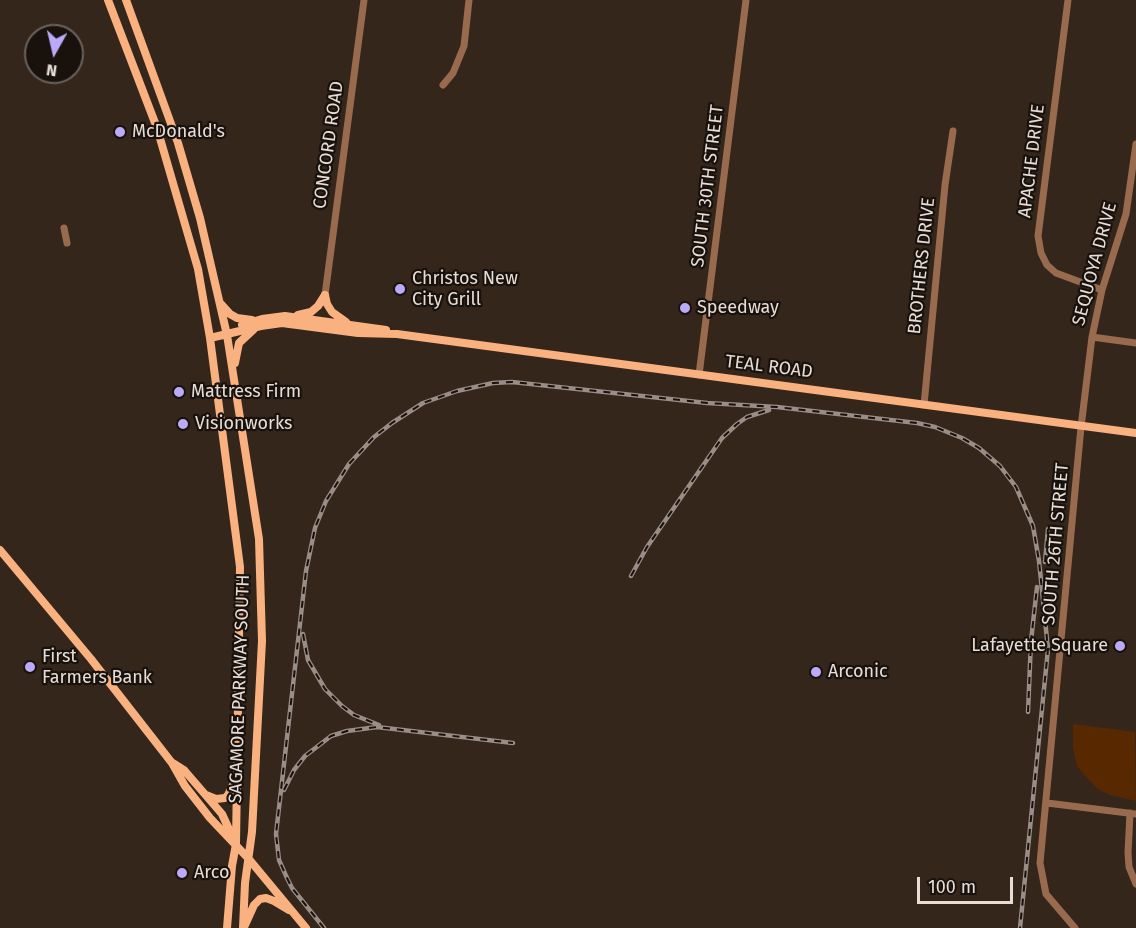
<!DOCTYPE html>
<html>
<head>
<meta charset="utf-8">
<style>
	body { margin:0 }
	#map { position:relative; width:1136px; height:928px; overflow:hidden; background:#35261c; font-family:"Fira Sans",sans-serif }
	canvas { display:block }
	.north { position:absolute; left:24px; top:24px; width:60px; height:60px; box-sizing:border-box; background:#18110c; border:2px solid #6b625d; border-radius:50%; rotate:188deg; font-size:16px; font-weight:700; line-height:24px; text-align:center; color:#e7dcd6 }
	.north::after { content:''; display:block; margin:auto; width:21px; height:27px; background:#baaaf7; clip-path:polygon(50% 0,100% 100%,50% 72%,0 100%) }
	.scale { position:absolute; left:917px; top:877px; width:96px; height:27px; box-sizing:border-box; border:3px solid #e7dcd6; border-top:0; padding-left:8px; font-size:18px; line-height:21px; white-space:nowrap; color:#e7dcd6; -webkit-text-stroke:4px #18110c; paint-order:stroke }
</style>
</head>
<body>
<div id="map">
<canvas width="1136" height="928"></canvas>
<div class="north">N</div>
<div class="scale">100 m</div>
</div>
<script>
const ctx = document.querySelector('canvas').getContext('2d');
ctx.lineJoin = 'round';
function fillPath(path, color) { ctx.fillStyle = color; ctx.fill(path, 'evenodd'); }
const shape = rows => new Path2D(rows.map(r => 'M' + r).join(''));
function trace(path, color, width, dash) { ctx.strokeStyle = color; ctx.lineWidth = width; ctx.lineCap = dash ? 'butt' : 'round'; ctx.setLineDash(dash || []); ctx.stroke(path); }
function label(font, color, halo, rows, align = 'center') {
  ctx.font = font + ' "Fira Sans",sans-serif'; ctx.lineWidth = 4.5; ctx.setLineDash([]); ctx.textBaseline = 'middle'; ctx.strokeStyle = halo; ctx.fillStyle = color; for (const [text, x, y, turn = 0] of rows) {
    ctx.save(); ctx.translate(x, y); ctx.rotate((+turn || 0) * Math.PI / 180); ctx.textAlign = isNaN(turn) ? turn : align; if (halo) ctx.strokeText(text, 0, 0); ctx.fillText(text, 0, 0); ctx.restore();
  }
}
fillPath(shape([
	[1073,724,1135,732,1136,801,1110,795,1098,789,1088,779,1077,766,1073,747]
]), '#582900');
trace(shape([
	[1068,0,1038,236,1041,253,1047,265,1056,273,1102,290],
	[443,85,453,73,464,46,469,0],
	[64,228,67,243],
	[325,295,364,0],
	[1092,337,1136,343],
	[699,375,746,0],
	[924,405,945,185,953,131],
	[1047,803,1136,814],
	[1130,813,1128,853,1129,867,1136,884],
	[1075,928,1046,894,1040,863,1081,427,1092,337,1102,290,1126,214,1136,144]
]), '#986b4e', 7);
trace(shape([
	[108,0,157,128,198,269,210,338,240,567,236,844,232,866,227,928],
	[126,0,178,143,200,218,227,335,259,539,262,641,252,832,245,883,243,928],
	[325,295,327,304,332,312,346,322],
	[220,303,230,314,237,318,252,320],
	[298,315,311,312,318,306,325,295],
	[242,325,262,319,285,316,386,330],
	[210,338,261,326,282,323,358,333,397,334,1136,433],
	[235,363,239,343,254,329],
	[0,550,91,659,172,763,185,786,210,818,248,858,306,928],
	[173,763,184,770,222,814,233,838],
	[206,795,216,799,225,798,228,795,234,783],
	[245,925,254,905,260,899,266,898,274,901,289,910]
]), '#fab180', 8);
const rail = shape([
	[1045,562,1048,529],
	[631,576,647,547,722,438,737,424,747,417,769,410],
	[303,634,308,660,325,689,342,706,354,715,379,725],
	[1028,712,1031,641,1037,587],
	[284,790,294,770,305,756,331,736,347,731,377,727,513,743],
	[324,928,292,888,287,878,279,860,276,834,306,571,315,528,326,501,349,464,374,437,392,423,423,403,457,391,493,383,512,382,707,403,777,407,917,423,935,427,962,438,979,448,1000,466,1016,487,1033,526,1039,561,1048,649,1020,928]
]);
trace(rail, '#998d85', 4.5);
trace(rail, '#18110c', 2, [7]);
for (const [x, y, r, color] of [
	[120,132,6,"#baaaf7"],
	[400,289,6,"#baaaf7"],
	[685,308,6,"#baaaf7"],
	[179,392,6,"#baaaf7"],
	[183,424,6,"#baaaf7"],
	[1120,646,6,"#baaaf7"],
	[30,667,6,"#baaaf7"],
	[816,672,6,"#baaaf7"],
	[182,873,6,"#baaaf7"]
]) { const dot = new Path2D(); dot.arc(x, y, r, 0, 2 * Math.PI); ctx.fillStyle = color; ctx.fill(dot); trace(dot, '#18110c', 2); }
label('18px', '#e7dcd6', '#18110c', [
	["McDonald's",132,132],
	["Christos New",412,279],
	["City Grill",412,300],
	["Speedway",697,308],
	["Mattress Firm",191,392],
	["Visionworks",195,424],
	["Lafayette Square",1108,646,"right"],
	["First",42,657],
	["Farmers Bank",42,678],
	["Arconic",828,672],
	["Arco",194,873]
], 'left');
label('18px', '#e7dcd6', '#18110c', [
	["CONCORD ROAD",329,145,-82],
	["APACHE DRIVE",1032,161,-83],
	["SOUTH 30TH STREET",708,186,-83],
	["SEQUOYA DRIVE",1095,264,-75],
	["BROTHERS DRIVE",922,266,-84],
	["TEAL ROAD",769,367,7],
	["SOUTH 26TH STREET",1056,544,-85],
	["SAGAMORE PARKWAY SOUTH",240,689,-88]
]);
</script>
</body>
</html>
